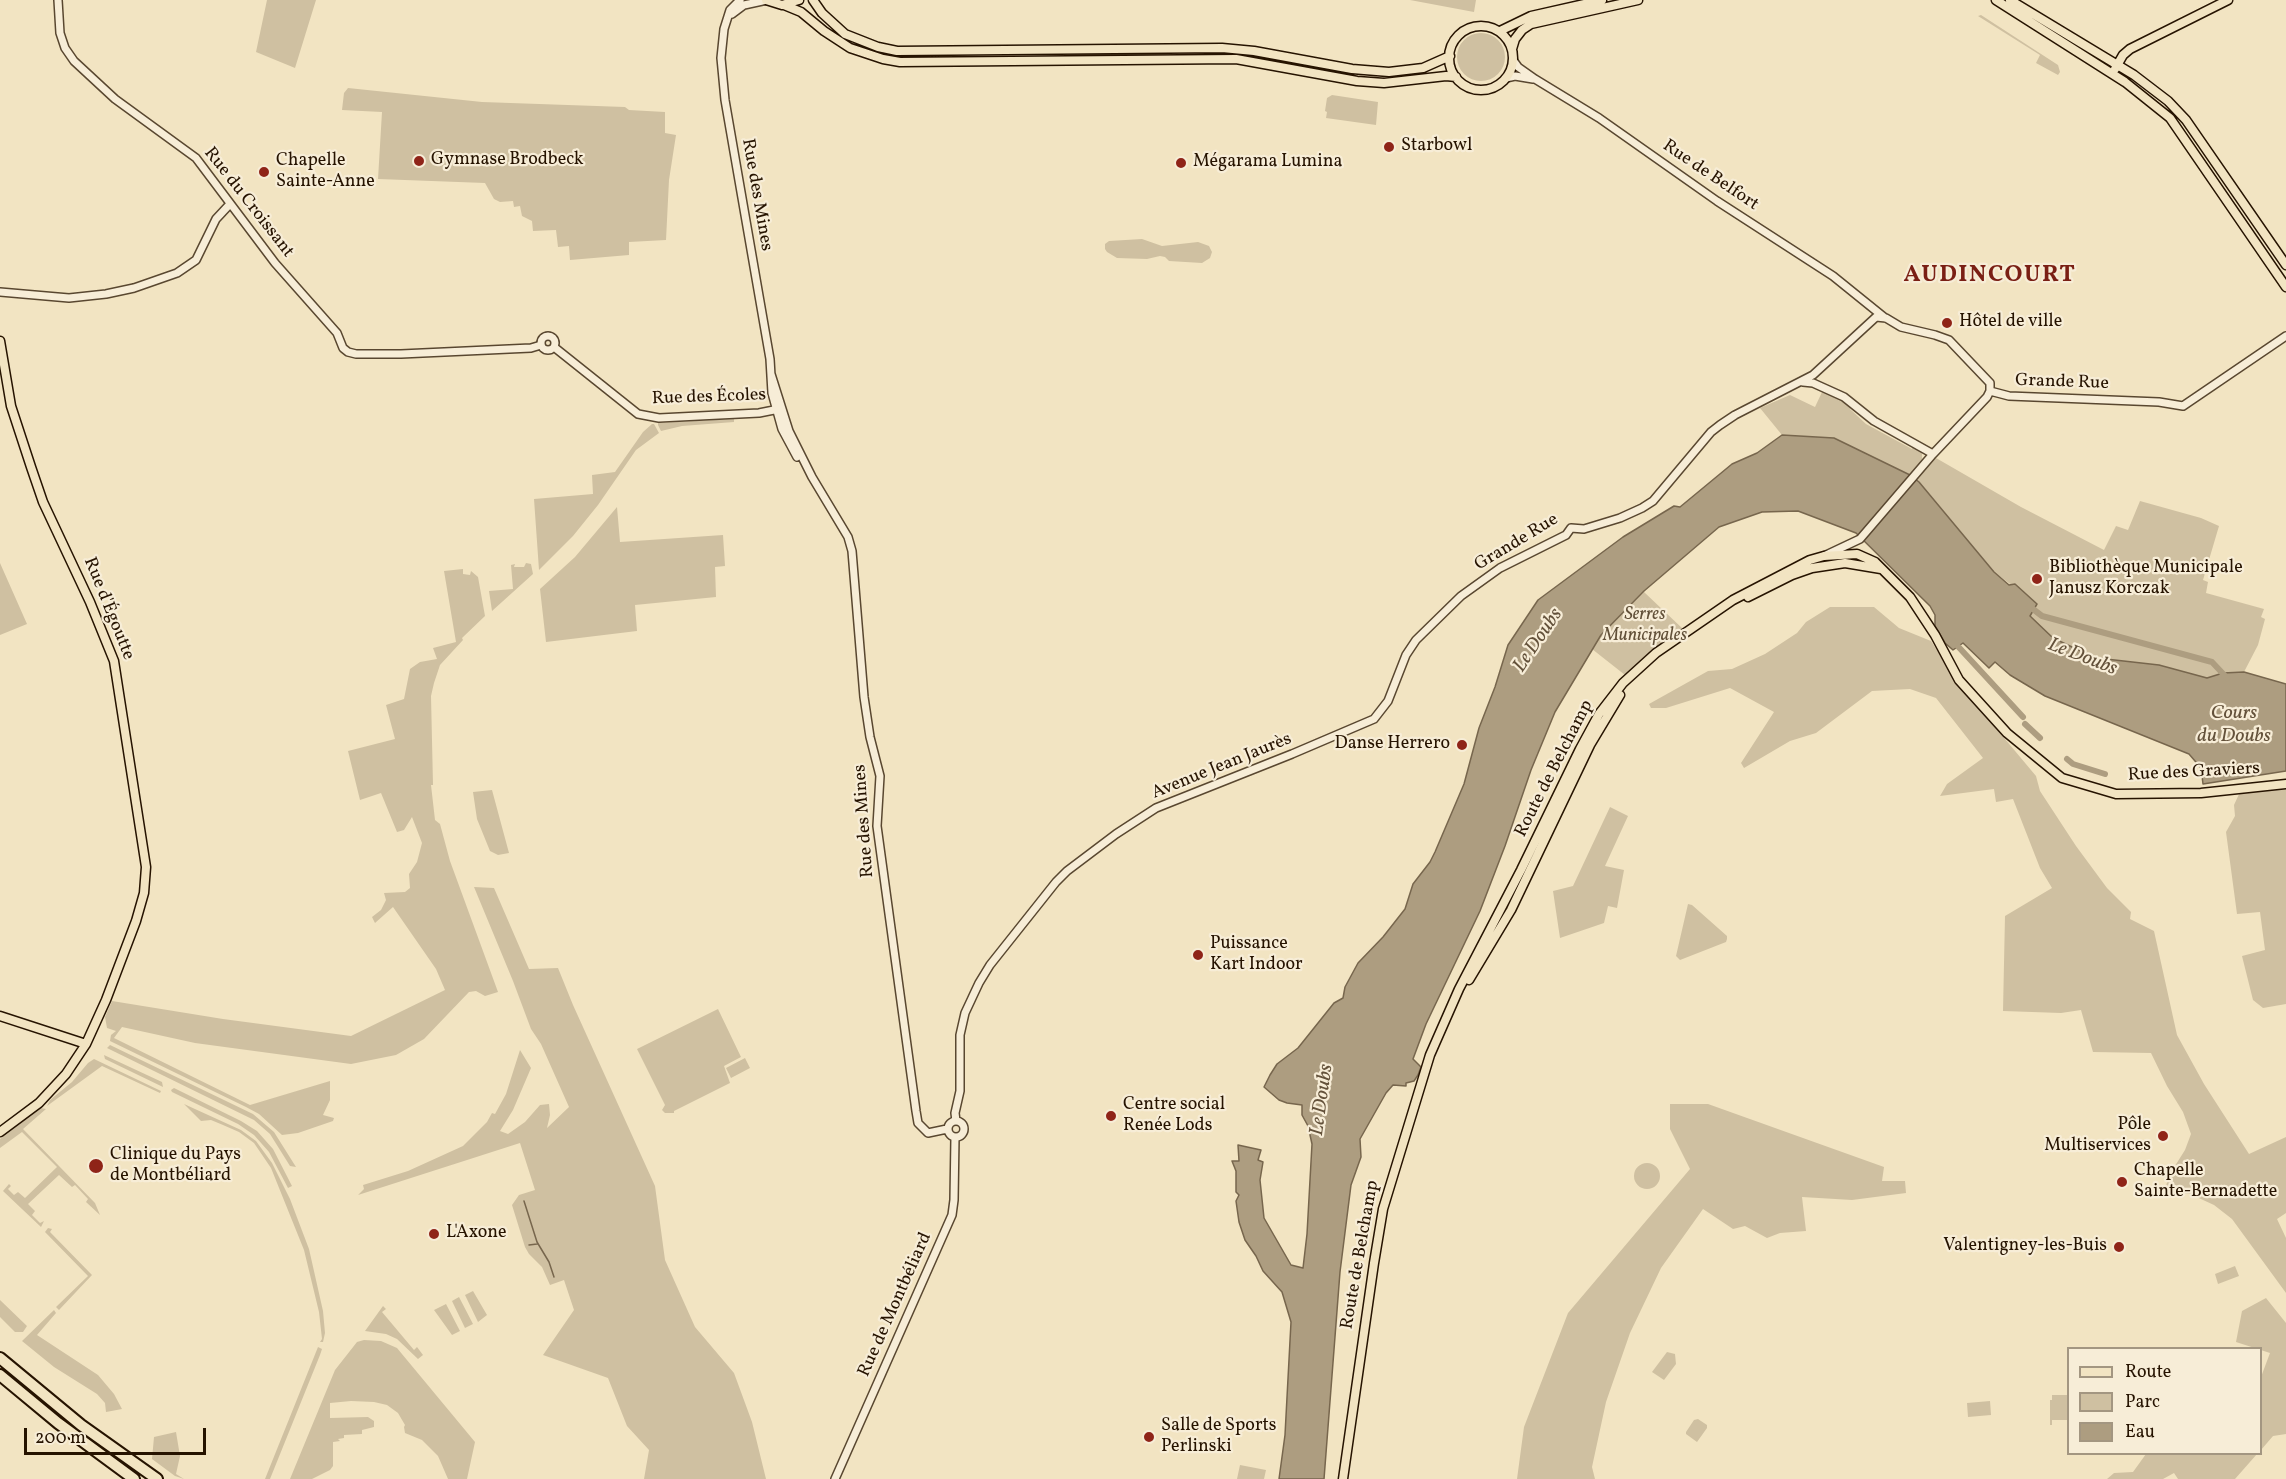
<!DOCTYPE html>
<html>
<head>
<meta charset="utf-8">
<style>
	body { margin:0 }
	#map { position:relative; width:2286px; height:1479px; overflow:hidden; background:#f2e4c2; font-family:Vollkorn,serif }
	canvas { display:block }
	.legend { position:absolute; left:2067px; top:1347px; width:195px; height:108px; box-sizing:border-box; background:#f7edd7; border:2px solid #a39681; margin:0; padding:8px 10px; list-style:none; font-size:18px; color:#261300 }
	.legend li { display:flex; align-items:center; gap:12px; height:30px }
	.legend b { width:30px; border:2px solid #a39681 }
	.scale { position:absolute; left:24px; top:1428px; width:182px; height:27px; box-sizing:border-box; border:3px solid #261300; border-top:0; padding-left:8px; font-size:18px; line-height:21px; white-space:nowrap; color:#261300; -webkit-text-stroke:4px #f7edd7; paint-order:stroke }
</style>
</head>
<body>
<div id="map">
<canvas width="2286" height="1479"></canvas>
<ul class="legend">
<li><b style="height:8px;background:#f2e4c2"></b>Route</li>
<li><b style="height:16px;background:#cfc0a1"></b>Parc</li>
<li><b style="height:16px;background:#ad9d80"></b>Eau</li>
</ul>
<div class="scale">200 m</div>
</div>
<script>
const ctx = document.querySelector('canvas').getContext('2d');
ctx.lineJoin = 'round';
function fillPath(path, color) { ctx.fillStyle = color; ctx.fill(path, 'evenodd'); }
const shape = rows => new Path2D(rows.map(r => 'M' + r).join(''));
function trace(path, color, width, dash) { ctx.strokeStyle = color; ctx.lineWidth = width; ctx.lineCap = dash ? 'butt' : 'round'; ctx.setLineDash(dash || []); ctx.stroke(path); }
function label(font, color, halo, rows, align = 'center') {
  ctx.font = font + ' Vollkorn,serif'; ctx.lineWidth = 4.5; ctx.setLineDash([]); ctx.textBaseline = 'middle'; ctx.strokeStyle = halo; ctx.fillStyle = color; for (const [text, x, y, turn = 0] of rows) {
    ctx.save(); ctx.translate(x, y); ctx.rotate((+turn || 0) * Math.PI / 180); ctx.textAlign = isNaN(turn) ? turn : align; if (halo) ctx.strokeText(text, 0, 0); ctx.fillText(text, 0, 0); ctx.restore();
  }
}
fillPath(shape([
	[267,0,316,0,295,68,256,52],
	[1410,0,1476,0,1474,12],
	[1981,15,2058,65,2060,72,2058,75,2036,63,2040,55,1978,16],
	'1457 57a24 24 0 1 1 48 0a24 24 0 1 1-48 0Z',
	[348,88,482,102,625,107,629,110,665,112,665,133,676,135,669,180,666,240,629,242,629,255,570,260,569,246,558,247,556,230,533,231,532,221,522,216,520,206,514,207,513,201,500,202,494,199,485,183,378,179,382,112,342,110,344,93],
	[1332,95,1378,102,1376,125,1326,118,1327,112,1325,111,1327,98],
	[1142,239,1162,246,1198,242,1209,246,1212,252,1210,258,1202,263,1169,261,1165,257,1160,256,1147,259,1117,258,1107,252,1105,249,1105,244,1109,241],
	[1823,390,1851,404,1850,409,1866,424,1912,449,1912,444,1920,448,1922,452,1922,459,1918,467,1910,475,1834,438,1782,435,1760,408,1790,395,1815,407],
	[734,419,734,422,682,426,661,431,658,425,658,423],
	[652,424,654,424,659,433,636,450,598,505,573,536,539,570,534,499,593,494,592,475,615,472,643,432],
	[1936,458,2021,507,2104,550,2116,526,2128,530,2140,501,2201,518,2219,526,2203,580,2208,582,2206,593,2264,609,2261,617,2265,619,2258,645,2244,672,2223,673,2207,678,2159,665,2097,658,2053,638,2029,616,2037,604,1994,572,1916,480],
	[617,507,620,542,723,535,725,566,715,567,716,597,635,605,637,631,546,642,540,589,575,557],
	[0,563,27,624,0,635],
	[526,563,531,564,533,574,492,611,489,591,513,589,511,565,515,564,514,567,524,567],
	[463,569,463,574,470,575,471,571,478,577,485,616,462,638,463,640,440,665,434,683,431,696,433,785,431,785,435,820,440,824,450,861,498,992,485,996,476,991,469,992,424,1039,396,1055,351,1064,195,1043,122,1027,114,1038,250,1105,330,1081,330,1100,323,1115,334,1118,333,1121,298,1133,282,1135,259,1114,246,1107,110,1041,111,1035,116,1031,107,1028,105,1017,112,1001,223,1019,351,1036,445,990,436,969,393,907,375,923,372,917,381,910,386,900,384,893,405,892,410,888,409,874,417,862,422,843,412,817,404,830,397,832,381,793,360,800,348,751,395,739,386,705,404,699,410,669,420,662,437,659,433,648,456,642,444,571],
	[1644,592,1683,629,1651,651,1625,675,1592,649,1601,635],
	[1830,607,1874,607,1899,628,1931,641,1958,683,2036,776,2040,791,2076,846,2107,888,2131,912,2130,919,2154,931,2177,1035,2204,1084,2249,1154,2286,1137,2286,1213,2277,1219,2286,1238,2286,1293,2232,1219,2214,1205,2190,1194,2165,1192,2168,1177,2185,1150,2191,1134,2183,1112,2167,1086,2151,1053,2093,1052,2081,1010,2061,1013,2003,1011,2005,916,2052,888,2040,868,2013,799,1996,802,1994,789,1940,796,1947,784,1983,758,1936,698,1910,689,1872,691,1816,733,1790,741,1744,768,1741,763,1774,712,1730,688,1666,708,1651,708,1649,704,1708,671,1732,669,1765,654,1797,633,1806,622],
	[2286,788,2286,1004,2263,1008,2253,1000,2242,956,2265,950,2260,912,2237,914,2226,832,2235,816,2234,805,2240,792],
	[492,790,509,853,498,855,490,851,477,819,473,792],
	[1610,807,1628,816,1605,866,1624,870,1617,908,1608,906,1604,923,1560,938,1553,891,1573,886],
	[474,887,494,888,529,969,558,968,573,1005,655,1186,665,1260,695,1327,734,1373,752,1422,766,1479,644,1479,649,1450,627,1426,608,1378,543,1355,574,1310,564,1280,550,1285,542,1267,529,1254,525,1247,512,1205,519,1195,535,1190,520,1143,358,1195,364,1189,363,1185,408,1171,463,1146,487,1122,492,1113,495,1114,506,1094,520,1050,531,1068,513,1110,500,1131,508,1134,525,1122,540,1105,549,1104,550,1115,547,1128,569,1107,541,1044,531,1029,513,981],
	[1688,904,1692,905,1727,936,1727,939,1726,942,1680,960,1676,956],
	[718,1009,741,1057,724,1066,730,1083,674,1111,674,1113,665,1113,662,1110,665,1105,637,1049],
	[110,1045,253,1114,274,1132,296,1167,290,1166,270,1134,254,1120,107,1048],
	[104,1055,162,1082,163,1087,105,1059],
	[745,1058,750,1068,731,1078,726,1068],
	[94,1059,161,1091,160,1093,102,1066,47,1106,50,1100,72,1082,88,1063],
	[174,1088,241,1121,257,1131,273,1149,292,1186,288,1188,269,1152,254,1135,238,1124,172,1092,171,1090],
	[184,1104,241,1130,256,1141,272,1163,290,1199,309,1249,323,1311,325,1333,323,1342,320,1342,322,1339,319,1312,304,1250,271,1168,254,1143,239,1132,223,1125,211,1120,201,1121],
	[1670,1104,1708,1104,1884,1167,1882,1181,1905,1181,1906,1193,1852,1200,1802,1197,1806,1231,1780,1233,1767,1238,1745,1226,1733,1229,1703,1209,1661,1268,1630,1333,1606,1402,1592,1467,1595,1479,1517,1479,1524,1427,1568,1313,1690,1169,1670,1129],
	[41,1108,46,1109,23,1129,95,1203,100,1215,86,1202,88,1199,75,1185,72,1187,59,1175,28,1204,35,1211,32,1215,40,1223,44,1221,41,1227,3,1191,9,1184,11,1186,8,1189,14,1195,18,1192,25,1198,57,1167,22,1132,0,1148,0,1139],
	'1634 1176a13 13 0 1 1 26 0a13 13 0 1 1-26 0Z',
	[48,1228,52,1229,50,1232,92,1275,59,1310,56,1307,88,1276,45,1232],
	[2235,1266,2239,1276,2218,1284,2215,1274],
	[473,1291,487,1315,478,1322,465,1295],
	[459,1297,473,1324,465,1328,452,1301],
	[2266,1298,2286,1323,2286,1434,2273,1436,2261,1450,2261,1377,2270,1353,2236,1342,2242,1311],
	[0,1300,27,1326,23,1332,15,1332,0,1317],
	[446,1304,460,1331,452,1335,434,1310],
	[383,1306,386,1309,382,1312,414,1350,417,1347,423,1355,418,1359,397,1339,386,1334,365,1331],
	[54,1310,56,1313,37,1335,98,1375,114,1394,122,1409,106,1412,105,1403,97,1394,54,1367,22,1341],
	[364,1340,381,1341,397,1348,475,1442,467,1479,448,1479,438,1456,422,1440,405,1433,404,1427,405,1425,398,1413,387,1405,374,1402,351,1401,330,1403,330,1418,368,1417,374,1421,374,1427,362,1430,362,1434,344,1435,344,1438,338,1439,340,1441,333,1442,333,1466,330,1470,312,1479,290,1479,335,1370,357,1342],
	[318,1347,322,1349,320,1355,270,1479,265,1479],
	[1667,1352,1675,1354,1676,1364,1664,1380,1652,1372],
	[2052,1395,2068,1395,2068,1420,2052,1420,2052,1425,2050,1425,2050,1400,2052,1400],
	[1990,1401,1991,1415,1968,1417,1967,1403],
	[1698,1419,1707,1425,1707,1428,1697,1442,1686,1434,1686,1432,1694,1420],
	[176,1432,180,1456,176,1474,184,1479,175,1476,152,1459,154,1437],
	[2146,1454,2257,1454,2235,1479,2178,1479,2174,1473,2163,1479,2107,1479,2114,1473,2133,1472],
	[1240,1465,1266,1470,1264,1479,1237,1479]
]), '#cfc0a1');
const water = shape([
	[1782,435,1834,438,1910,475,1919,482,1994,572,2009,585,2015,584,2037,604,2030,616,2053,638,2072,647,2097,658,2159,665,2207,678,2223,673,2244,672,2286,684,2286,771,2203,784,2201,768,2189,754,2045,696,2010,675,1995,662,1989,668,1963,643,1953,650,1945,643,1935,626,1935,615,1930,606,1856,533,1798,511,1762,512,1719,527,1644,591,1601,635,1555,712,1531,770,1505,846,1480,911,1426,1024,1413,1059,1421,1067,1418,1075,1414,1081,1406,1083,1406,1086,1393,1085,1386,1093,1360,1139,1361,1157,1351,1185,1340,1272,1324,1479,1279,1479,1285,1435,1291,1322,1282,1292,1263,1271,1256,1256,1245,1240,1239,1222,1236,1201,1239,1195,1236,1192,1236,1171,1232,1161,1239,1161,1238,1145,1261,1150,1258,1160,1263,1162,1260,1180,1264,1218,1291,1265,1303,1268,1307,1234,1312,1144,1308,1126,1302,1115,1302,1105,1287,1103,1279,1100,1264,1087,1270,1075,1277,1064,1298,1048,1334,1003,1343,998,1345,987,1358,963,1383,937,1405,909,1413,884,1430,862,1435,852,1464,784,1479,728,1495,687,1508,645,1538,600,1623,537,1674,506,1680,507,1732,464,1757,453,1782,435]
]);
fillPath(water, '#ad9d80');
trace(water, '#77664d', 1.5);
trace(shape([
	[524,1201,537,1242,549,1262,554,1277],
	[529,1245,537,1244]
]), '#77664d', 1.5);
trace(shape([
	[2029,606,2042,616,2212,662,2227,678],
	[1954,642,2023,717],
	[2025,724,2040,738],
	[2067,759,2073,764,2105,774]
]), '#ad9d80', 6);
const minor = shape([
	[58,0,60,33,65,48,74,61,115,99,196,158,275,263,337,333,343,348,348,352,356,354,401,354,531,348,541,345],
	[740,0,730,10,724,29,721,58,725,100,770,359,772,393,782,429,797,457],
	[732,14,744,5,767,0],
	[1513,60,1518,67,1535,79,1599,118,1717,201,1833,276,1885,318],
	[1506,78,1515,76,1533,79],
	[0,292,69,298,106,294,134,288,177,273,196,260,216,219,230,204],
	'541 343a7 7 0 1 1 14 0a7 7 0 1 1-14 0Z',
	[554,347,638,414,659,418,759,413,779,409],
	[771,374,789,431,812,477,848,537,852,551,864,697,870,737,880,776,877,826,916,1111,918,1123,928,1133,947,1129],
	[1803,382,1813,383,1844,397,1874,421,1933,454],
	[1990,391,2009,396,2159,402,2183,406,2286,336],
	[1824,556,1860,539,1933,454,1987,397,1990,391],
	'948 1129a8 8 0 1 1 16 0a8 8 0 1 1-16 0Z',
	[956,1121,955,1113,960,1091,960,1035,965,1013,979,983,990,965,1056,882,1067,871,1116,834,1156,808,1292,754,1374,719,1388,701,1406,655,1416,640,1461,596,1500,568,1566,535,1571,528,1584,529,1620,518,1642,508,1653,501,1711,432,1720,425,1735,415,1813,375,1876,317,1886,318,1901,327,1935,335,1949,340,1990,383,1990,391],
	[835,1479,952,1215,954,1200,955,1137]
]);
const major = shape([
	[766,0,782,5,799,0],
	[813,0,822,13,845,34,878,47,897,51,1222,48,1254,51,1352,69,1389,72,1423,68,1450,56],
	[1996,0,2125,82,2170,118,2286,287],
	[2010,0,2134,75,2168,101,2186,120,2286,265],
	[784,5,801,12,824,31,850,48,883,59,900,62,1236,59,1357,81,1384,83,1446,76,1456,77],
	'1449 58a32 32 0 1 1 64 0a32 32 0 1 1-64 0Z',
	[1500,31,1531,16,1602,0],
	[1512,49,1515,39,1522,30,1531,24,1638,0],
	[2115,69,2123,55,2130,49,2228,0],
	[0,341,11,406,31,467,43,502,90,602,114,661,146,867,144,893,136,921,106,1000,86,1044,66,1074,39,1103,0,1132],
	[1748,597,1792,575,1812,568,1845,563,1881,569],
	[1469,980,1511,910,1590,745,1620,695],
	[0,1016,86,1044],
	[1343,1479,1374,1263,1383,1209,1430,1055,1459,989,1521,870,1580,749,1599,714,1623,683,1656,653,1733,600,1810,560,1824,556,1857,554,1875,562,1910,597,1935,635,1959,680,2007,733,2062,778,2116,794,2201,793,2286,784]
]);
const highway = shape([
	[0,1358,81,1425,157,1479],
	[0,1375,58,1423,134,1479]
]);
trace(minor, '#594730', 10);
trace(major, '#261300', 11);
trace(highway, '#261300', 14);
trace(minor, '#f7edd7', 7);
trace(major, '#f2e4c2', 8);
trace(highway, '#f2e4c2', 10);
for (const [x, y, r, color] of [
	[1389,147,6,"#8f2418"],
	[419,161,6,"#8f2418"],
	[1181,163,6,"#8f2418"],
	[264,172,6,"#8f2418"],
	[1947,323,6,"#8f2418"],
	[2037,579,6,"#8f2418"],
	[1462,745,6,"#8f2418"],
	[1198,955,6,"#8f2418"],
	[1111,1116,6,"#8f2418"],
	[2163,1136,6,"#8f2418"],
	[96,1166,8,"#8f2418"],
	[2122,1182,6,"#8f2418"],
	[434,1234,6,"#8f2418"],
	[2119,1247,6,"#8f2418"],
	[1149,1437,6,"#8f2418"]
]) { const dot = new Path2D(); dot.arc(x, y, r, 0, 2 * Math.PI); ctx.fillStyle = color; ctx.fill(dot); trace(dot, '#f7edd7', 2); }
label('18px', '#261300', '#f7edd7', [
	["Starbowl",1401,147],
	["Gymnase Brodbeck",431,161],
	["Chapelle",276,162],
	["Sainte-Anne",276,183],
	["Mégarama Lumina",1193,163],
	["Hôtel de ville",1959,323],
	["Bibliothèque Municipale",2049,569],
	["Janusz Korczak",2049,590],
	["Danse Herrero",1450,745,"right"],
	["Puissance",1210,945],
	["Kart Indoor",1210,966],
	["Centre social",1123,1106],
	["Renée Lods",1123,1127],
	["Pôle",2151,1126,"right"],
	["Multiservices",2151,1147,"right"],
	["Clinique du Pays",110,1156],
	["de Montbéliard",110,1177],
	["Chapelle",2134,1172],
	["Sainte-Bernadette",2134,1193],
	["L'Axone",446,1234],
	["Valentigney-les-Buis",2107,1247,"right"],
	["Salle de Sports",1161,1427],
	["Perlinski",1161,1448]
], 'left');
label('18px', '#261300', '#f7edd7', [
	["Rue de Belfort",1710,176,34],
	["Rue des Mines",756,195,80],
	["Rue du Croissant",248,203,52],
	["Grande Rue",2062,383,2],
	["Rue des Écoles",709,398,-2],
	["Grande Rue",1517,543,-31],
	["Rue d'Égoutte",108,609,68],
	["Avenue Jean Jaurès",1222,767,-22],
	["Route de Belchamp",1555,769,-63],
	["Rue des Graviers",2194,773,-3],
	["Rue des Mines",865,821,-94],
	["Route de Belchamp",1361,1255,-80],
	["Rue de Montbéliard",896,1305,-66]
]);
label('italic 18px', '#615038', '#f7edd7', [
	["Serres",1645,616],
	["Municipales",1645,637]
]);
label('italic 20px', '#63513a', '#f7edd7', [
	["Le Doubs",1539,641,-56],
	["Le Doubs",2082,658,21],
	["Cours",2234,714],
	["du Doubs",2234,737],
	["Le Doubs",1323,1100,-82]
]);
ctx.letterSpacing = '1.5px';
label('bold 24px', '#7a1f14', '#f7edd7', [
	["AUDINCOURT",1990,277]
]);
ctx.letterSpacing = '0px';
</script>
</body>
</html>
